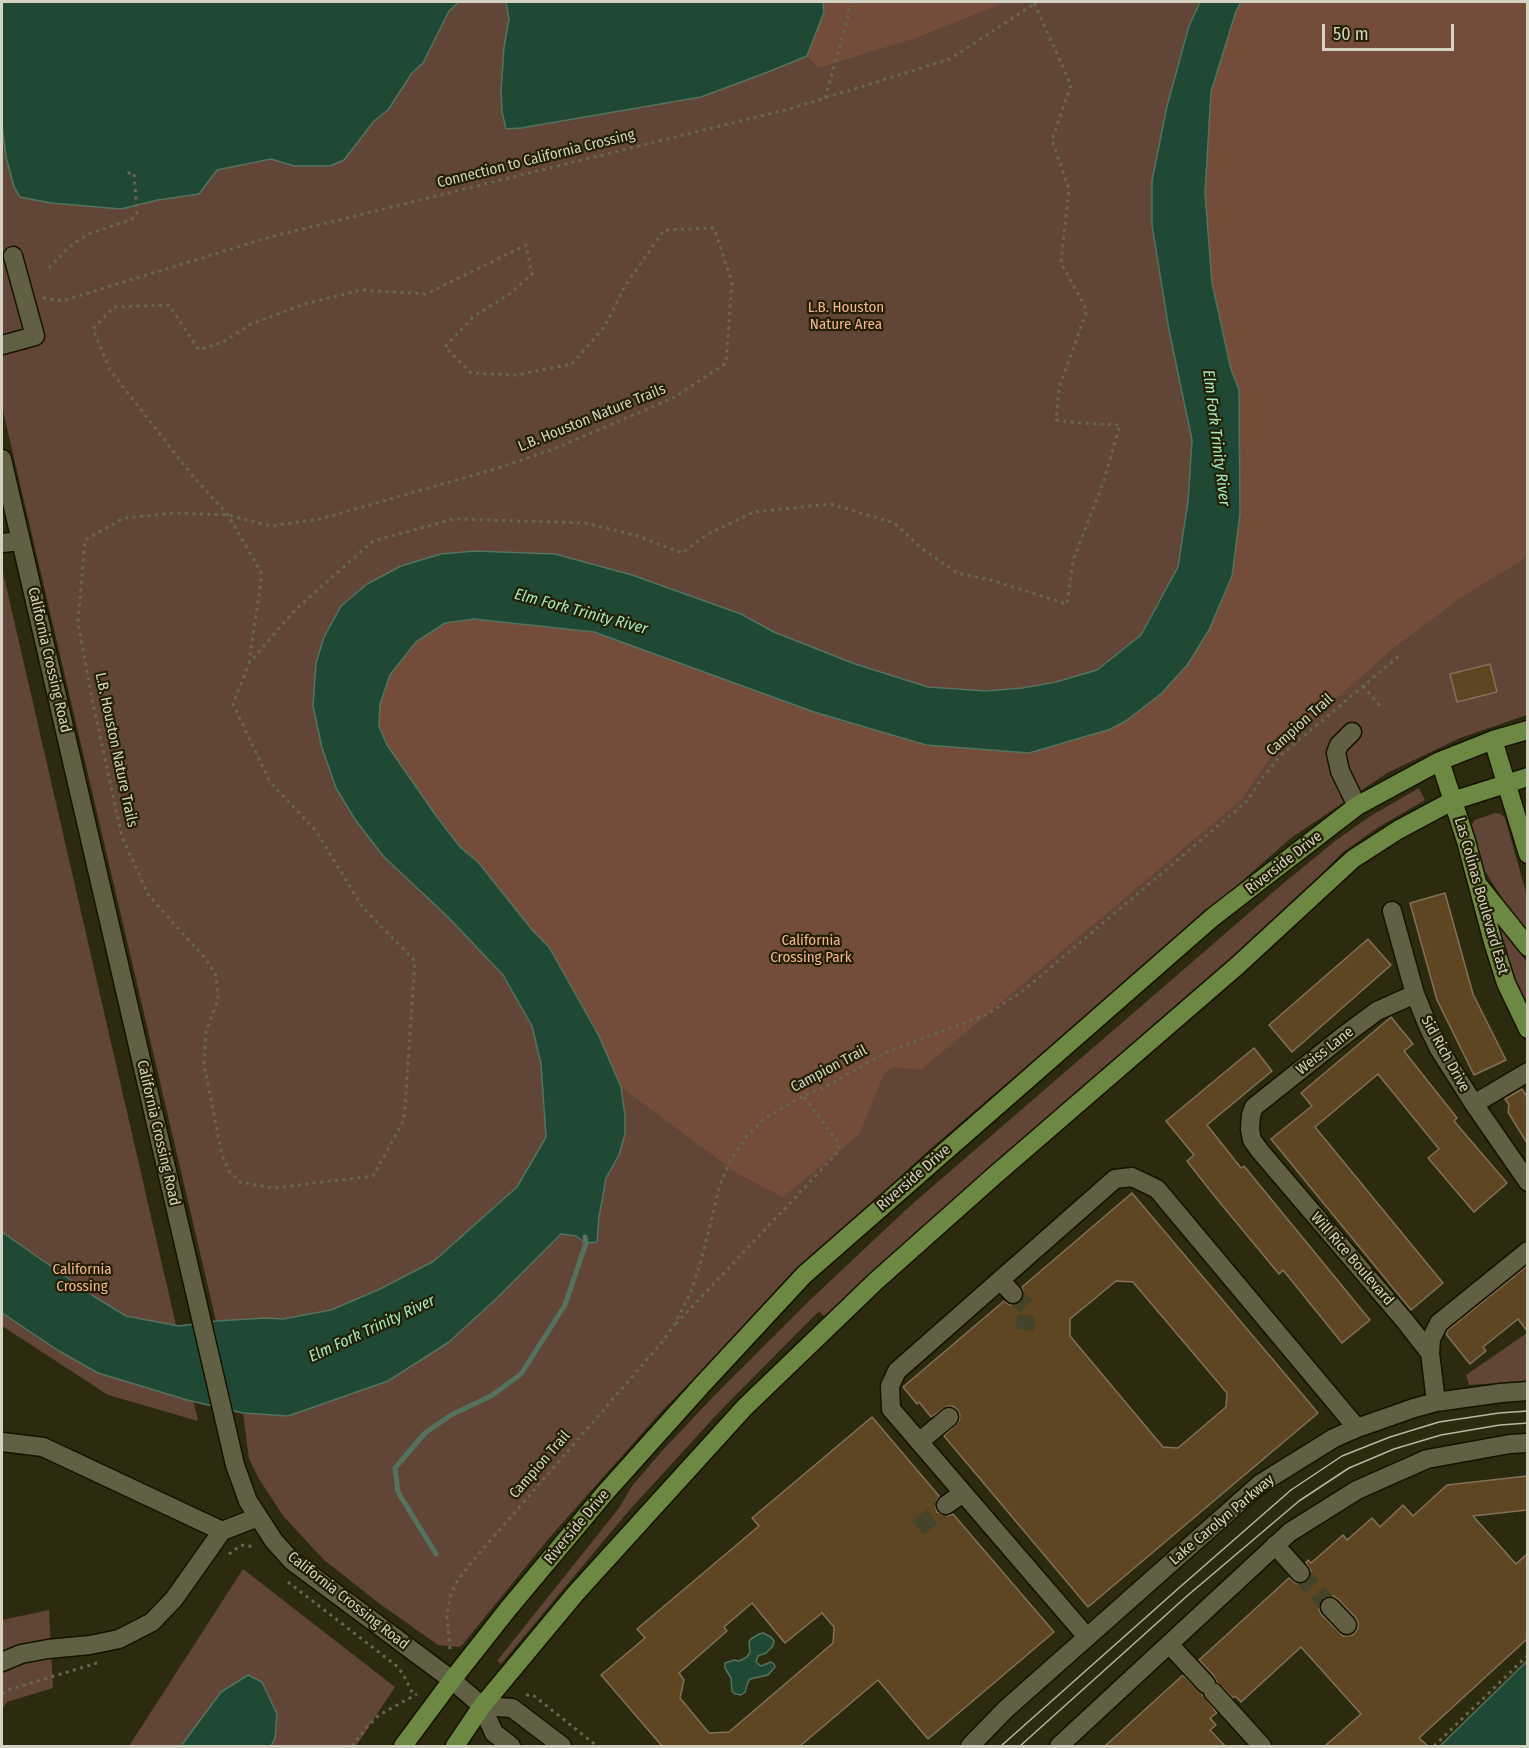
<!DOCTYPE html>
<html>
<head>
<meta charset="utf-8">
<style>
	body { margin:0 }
	#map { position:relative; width:1529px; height:1748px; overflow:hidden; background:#2c2a0f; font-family:"Fira Sans Condensed",sans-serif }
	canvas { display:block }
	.frame { position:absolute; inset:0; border:3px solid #d4d3c3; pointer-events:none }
	.scale { position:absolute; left:1322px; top:24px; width:132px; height:27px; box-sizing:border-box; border:3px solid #d4d3c3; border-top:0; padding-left:8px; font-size:18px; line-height:21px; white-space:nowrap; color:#d4d3c3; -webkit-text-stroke:4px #232006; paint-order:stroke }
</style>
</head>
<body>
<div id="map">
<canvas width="1529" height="1748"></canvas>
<div class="frame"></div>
<div class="scale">50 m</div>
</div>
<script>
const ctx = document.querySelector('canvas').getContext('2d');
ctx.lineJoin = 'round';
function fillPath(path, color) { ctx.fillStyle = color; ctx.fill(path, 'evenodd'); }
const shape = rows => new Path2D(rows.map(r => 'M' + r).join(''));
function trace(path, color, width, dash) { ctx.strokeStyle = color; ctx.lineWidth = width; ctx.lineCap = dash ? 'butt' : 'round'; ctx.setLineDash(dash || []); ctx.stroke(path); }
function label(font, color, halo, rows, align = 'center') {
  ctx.font = font + ' "Fira Sans Condensed",sans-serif'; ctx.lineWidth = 4.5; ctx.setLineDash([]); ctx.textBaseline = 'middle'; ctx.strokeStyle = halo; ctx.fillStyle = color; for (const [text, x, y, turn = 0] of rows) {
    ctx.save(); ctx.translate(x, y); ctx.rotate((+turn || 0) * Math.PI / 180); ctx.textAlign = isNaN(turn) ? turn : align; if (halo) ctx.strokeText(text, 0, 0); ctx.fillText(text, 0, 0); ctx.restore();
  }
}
fillPath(shape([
	[2,2,1200,2,1189,26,1167,106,1152,181,1152,225,1169,330,1192,440,1188,501,1178,567,1141,635,1097,670,1056,682,1022,688,986,691,928,687,855,664,774,632,741,614,632,575,555,554,475,551,441,554,324,637,316,663,313,706,322,748,336,788,354,818,503,975,532,1026,541,1064,546,1137,517,1187,434,1261,380,1289,331,1310,283,1319,266,1318,216,1321,2,407],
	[1241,2,1527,2,1527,715,1460,738,1387,773,1291,838,1202,916,928,1151,812,1258,661,1412,550,1537,463,1644,459,1647,438,1645,380,1604,324,1560,284,1517,259,1479,249,1459,243,1413,288,1416,388,1381,449,1342,496,1299,562,1234,576,1236,586,1243,597,1242,599,1217,606,1178,619,1155,625,1134,625,1115,621,1087,926,745,1188,664],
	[2,568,198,1421,108,1395,2,1326],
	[1419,788,1425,800,1377,828,1342,853,1299,897,1238,952,1009,1150,824,1316,819,1311,719,1412,626,1514,501,1664,497,1661,619,1508,632,1486,662,1451,711,1399,811,1299,910,1206,1279,887,1335,841,1372,815],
	[1495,813,1501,814,1505,818,1527,896,1527,937,1483,868,1472,841,1470,829,1472,824,1475,820],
	[1501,925,1527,963,1527,1008,1521,996,1511,969,1499,932,1499,926],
	[1527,1333,1527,1381,1469,1385,1466,1375],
	[243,1569,395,1687,356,1746,129,1746],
	[49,1610,53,1688,7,1702,2,1709,2,1620]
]), '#614537');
fillPath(shape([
	[823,2,1006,2,916,38,818,68,807,56,824,12],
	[1241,2,1527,2,1527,557,1462,597,1396,646,1272,755,1241,800,921,1070,893,1067,884,1074,859,1135,783,1197,738,1174,621,1087,599,1036,549,947,533,931,478,862,461,848,437,817,387,745,379,726,380,704,390,675,416,642,445,623,474,619,594,632,814,712,926,745,1127,720,1239,390,1231,369,1212,283,1205,193,1211,92,1236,11]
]), '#734d39');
const water = shape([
	[2,2,459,2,449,11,423,63,412,73,388,110,374,121,344,160,330,166,294,166,271,159,217,170,199,194,158,200,121,209,51,203,20,197,14,187,6,157,2,126,2,2],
	[506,2,823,2,824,12,807,56,768,72,701,97,521,128,506,129,502,112,501,91,504,47,509,19,506,2],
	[1200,2,1241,2,1236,11,1211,92,1205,193,1212,283,1231,369,1239,390,1240,514,1232,576,1209,630,1188,664,1162,693,1127,720,1111,729,1029,753,926,745,814,712,594,632,474,619,445,623,416,642,390,675,380,704,379,726,387,745,437,817,461,848,478,862,533,931,549,947,599,1036,621,1087,625,1116,625,1134,619,1155,606,1178,599,1217,597,1242,586,1243,576,1236,561,1234,496,1299,449,1342,388,1381,288,1416,243,1413,187,1400,98,1373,59,1351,2,1313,2,1232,95,1297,126,1316,179,1326,216,1321,266,1318,283,1319,331,1310,380,1289,434,1261,517,1187,546,1137,541,1064,532,1026,503,975,448,917,383,856,354,818,336,788,322,748,313,706,316,663,324,637,341,606,367,584,401,566,441,554,475,551,555,554,632,575,741,614,774,632,855,664,928,687,986,691,1022,688,1056,682,1097,670,1141,635,1178,567,1188,501,1192,440,1169,330,1152,225,1152,181,1167,106,1189,26,1200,2],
	[763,1633,771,1637,774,1641,773,1646,766,1653,758,1656,756,1662,761,1666,771,1662,774,1664,775,1667,768,1675,750,1679,748,1682,745,1692,741,1695,735,1694,732,1691,731,1678,725,1668,725,1663,734,1660,739,1661,747,1657,750,1652,749,1642,751,1639,759,1634,763,1633],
	[1527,1661,1527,1746,1440,1746,1527,1661],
	[248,1675,262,1682,277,1714,275,1738,271,1746,181,1746,221,1692,248,1675]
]);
fillPath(water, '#1f4934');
trace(water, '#55725f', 1.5);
trace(shape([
	[436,1554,398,1492,395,1468,425,1433,451,1415,491,1396,521,1374,565,1305,586,1243,585,1237]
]), '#55725f', 5);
const building = shape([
	[1490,664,1497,692,1457,702,1450,674,1490,664],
	[1445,893,1473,994,1506,1060,1474,1075,1437,1000,1410,903,1445,893],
	[1368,939,1391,965,1292,1052,1269,1025,1368,939],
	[1391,1017,1413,1044,1404,1051,1457,1118,1454,1121,1507,1183,1474,1212,1428,1158,1439,1149,1378,1074,1315,1127,1443,1283,1411,1310,1271,1139,1312,1106,1301,1093,1391,1017],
	[1254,1048,1272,1071,1207,1125,1241,1168,1244,1166,1370,1320,1342,1343,1283,1270,1279,1274,1212,1193,1187,1161,1194,1155,1166,1121,1254,1048],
	[1522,1089,1527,1097,1527,1143,1508,1112,1509,1105,1505,1099,1522,1089],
	[1132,1193,1318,1413,1088,1607,944,1436,959,1421,960,1415,957,1409,952,1406,947,1406,931,1417,919,1402,917,1404,903,1387,1004,1301,1010,1305,1020,1303,1024,1297,1022,1287,1132,1193],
	[1116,1281,1133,1282,1227,1393,1226,1407,1178,1448,1163,1447,1070,1336,1070,1319,1116,1281],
	[1527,1266,1527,1331,1518,1319,1483,1347,1486,1351,1470,1364,1446,1334,1448,1330,1527,1266],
	[872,1417,939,1496,935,1505,937,1512,946,1516,953,1514,1054,1632,928,1739,878,1680,800,1746,662,1746,601,1675,645,1638,637,1629,759,1526,752,1518,872,1417],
	[752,1603,785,1643,822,1613,834,1627,833,1643,729,1732,709,1733,680,1698,684,1680,679,1673,727,1631,724,1627,752,1603],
	[1527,1476,1527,1510,1473,1516,1516,1564,1527,1554,1527,1639,1419,1738,1428,1746,1325,1746,1361,1714,1301,1647,1241,1702,1235,1696,1233,1698,1217,1682,1214,1676,1199,1660,1289,1578,1297,1584,1307,1582,1310,1577,1311,1571,1306,1563,1308,1560,1311,1563,1343,1535,1347,1540,1372,1518,1380,1527,1403,1505,1413,1516,1447,1485,1527,1476],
	[1327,1596,1333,1596,1338,1599,1355,1617,1358,1622,1358,1628,1354,1634,1349,1636,1343,1636,1321,1614,1319,1609,1319,1603,1327,1596],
	[1183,1675,1202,1694,1217,1713,1210,1718,1216,1725,1210,1730,1225,1746,1105,1746,1183,1675]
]);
fillPath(building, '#5e4623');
trace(building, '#827158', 1.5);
trace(shape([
	[1013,1294,1027,1307,1025,1330],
	[918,1528,946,1505],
	[1300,1573,1330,1607]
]), '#45432a', 18, [18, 9]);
const minor = shape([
	[2,345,35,336,13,256],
	[2,459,229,1439,235,1465,248,1501,274,1541,292,1561,452,1680,482,1706,494,1733,511,1746],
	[2,543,21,541],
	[1352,732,1339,745,1336,753,1340,771,1357,806],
	[1392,911,1415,994,1428,1026,1439,1049,1474,1104,1528,1182],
	[1415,994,1377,1011,1342,1037,1259,1103,1254,1107,1251,1115,1250,1129,1252,1140,1260,1151,1405,1321,1430,1353,1436,1402],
	[1474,1104,1528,1072],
	[1000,1280,1013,1294],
	[1430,1353,1431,1339,1439,1323,1528,1251],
	[2,1442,43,1447,222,1531],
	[919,1442,949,1417],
	[946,1505,963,1493],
	[1275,1545,1300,1573],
	[1330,1607,1347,1625],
	[1087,1637,891,1409,890,1386,897,1371,1115,1179,1132,1177,1157,1189,1357,1428],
	[1169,1644,1206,1684],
	[2,1662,21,1654,48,1649,90,1645,119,1639,152,1622,174,1599,222,1531,258,1517],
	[1213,1692,1262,1746],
	[482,1706,512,1708,562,1746],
	[970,1746,1006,1709,1260,1484,1334,1438,1357,1428,1414,1408,1436,1402,1501,1393,1528,1391],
	[1059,1746,1290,1532,1357,1490,1427,1459,1510,1444,1528,1443]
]);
const major = shape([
	[1493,740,1528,854],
	[1440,761,1466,841,1493,942,1506,983,1528,1029],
	[1480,887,1528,947],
	[403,1746,452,1680,508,1609,605,1493,701,1386,804,1275,1213,917,1357,806,1440,761,1493,740,1528,730],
	[455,1746,482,1706,576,1593,745,1407,876,1281,994,1176,1237,966,1353,859,1398,830,1452,801,1528,777]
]);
trace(minor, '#151200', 21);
trace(major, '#151200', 21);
trace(shape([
	[825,98,847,21,850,2],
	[49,268,69,247,82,238,91,233,130,220,135,217,137,212,134,173,123,173],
	[43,298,62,301,270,237,793,108,950,59,1037,2],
	[249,663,262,574,228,515,191,474,110,370,93,329,114,307,169,305,199,350,223,342,251,324,305,304,361,290,426,294,526,245,532,274,508,295,474,316,445,347,471,373,516,375,572,364,605,326,625,286,664,230,714,228,732,282,726,363,675,397,554,449,495,469,320,519,271,526,228,515,175,513,124,518,85,540,78,622,92,699,122,837,149,896,206,959,216,975,218,999,206,1032,204,1064,222,1155,229,1171,240,1182,273,1188,373,1176,404,1120,415,961,363,908,316,831,270,782,233,704,249,663,295,610,373,541,454,519,585,523,635,535,682,553,708,534,754,512,831,504,894,523,920,547,957,573,991,580,1067,604,1073,561,1104,480,1120,425,1080,423,1056,420,1059,388,1087,310,1061,263,1069,189,1052,140,1071,85,1034,3],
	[1363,686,1381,707],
	[676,1324,839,1151,838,1142,803,1096],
	[229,1554,241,1545,255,1547],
	[288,1582,398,1667,403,1674,414,1696],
	[450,1649,447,1616,450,1597,456,1583,470,1564,658,1347,673,1327,690,1294,700,1265,720,1185,730,1161,747,1136,764,1119,803,1096,827,1086,887,1052,988,1014,1024,990,1247,801,1262,778,1280,756,1400,655],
	[2,1694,8,1690,97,1663],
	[526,1695,533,1695,597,1746],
	[352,1746,367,1727,379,1715,417,1694],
	[1434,1746,1528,1655]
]), '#67664f', 3, [3, 4.5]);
trace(minor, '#626044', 18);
trace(major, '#6c8842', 18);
trace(shape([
	[1001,1746,1180,1587,1291,1490,1342,1456,1390,1437,1439,1422,1499,1413,1528,1411],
	[1020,1746,1187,1596,1299,1501,1349,1468,1394,1449,1441,1435,1500,1425,1528,1423]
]), '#b9b8a6', 1.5);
label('15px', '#d4d3c3', '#232006', [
	["Connection to California Crossing",536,159,-14],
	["L.B. Houston Nature Trails",592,418,-22],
	["California Crossing Road",49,660,77],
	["Campion Trail",1300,725,-42],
	["L.B. Houston Nature Trails",116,750,78],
	["Riverside Drive",1284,863,-38],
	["Las Colinas Boulevard East",1481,896,74],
	["Weiss Lane",1325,1051,-38],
	["Sid Rich Drive",1445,1054,61],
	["Campion Trail",829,1069,-28],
	["California Crossing Road",158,1133,77],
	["Riverside Drive",914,1178,-41],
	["Will Rice Boulevard",1352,1259,49],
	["Campion Trail",540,1465,-49],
	["Lake Carolyn Parkway",1222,1520,-40],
	["Riverside Drive",577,1527,-50],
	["California Crossing Road",348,1601,38]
]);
label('15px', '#f7b492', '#232006', [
	["L.B. Houston",846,308],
	["Nature Area",846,325],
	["California",811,941],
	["Crossing Park",811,958],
	["California",82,1270],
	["Crossing",82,1287]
]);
label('italic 16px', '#a2e9c0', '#232006', [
	["Elm Fork Trinity River",1216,438,83],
	["Elm Fork Trinity River",581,612,15],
	["Elm Fork Trinity River",372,1329,-25]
]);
</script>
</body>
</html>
